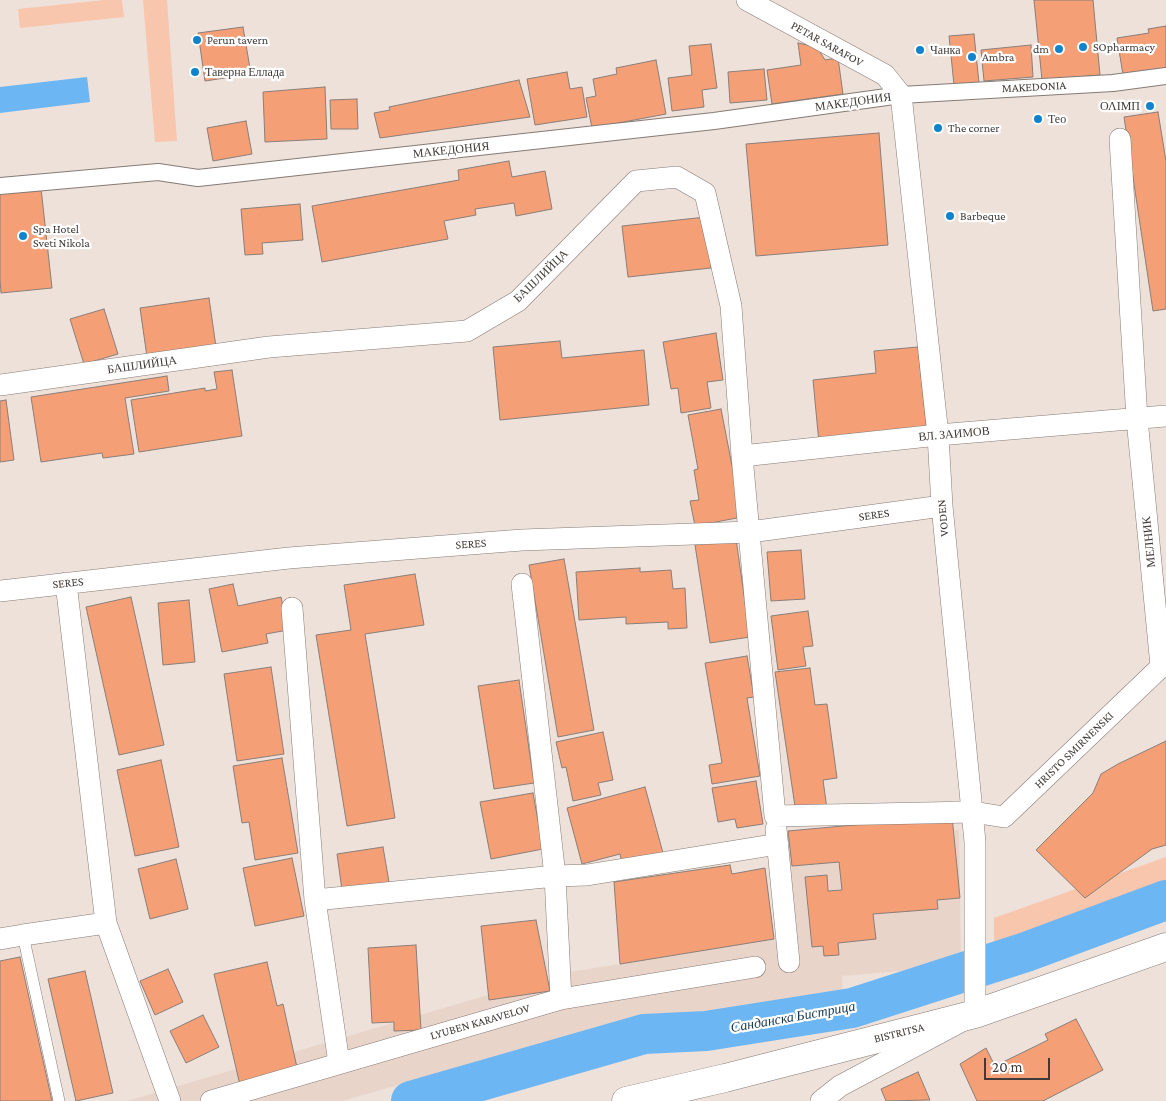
<!DOCTYPE html>
<html>
<head>
<meta charset="utf-8">
<style>
	body { margin:0 }
	#map { position:relative; width:1166px; height:1101px; overflow:hidden; background:#eee1da; font-family:"Crimson Pro",serif }
	canvas { display:block }
	.scale { position:absolute; left:984px; top:1058px; width:66px; height:22px; box-sizing:border-box; border:2px solid #403b38; border-top:0; padding-left:6px; font-size:15px; line-height:18px; white-space:nowrap; color:#403b38; -webkit-text-stroke:4px #fff; paint-order:stroke }
</style>
</head>
<body>
<div id="map">
<canvas width="1166" height="1101"></canvas>
<div class="scale">20 m</div>
</div>
<script>
const ctx = document.querySelector('canvas').getContext('2d');
ctx.lineJoin = 'round';
function fillPath(path, color) { ctx.fillStyle = color; ctx.fill(path, 'evenodd'); }
const shape = rows => new Path2D(rows.map(r => 'M' + r).join(''));
function trace(path, color, width, dash) { ctx.strokeStyle = color; ctx.lineWidth = width; ctx.lineCap = dash ? 'butt' : 'round'; ctx.setLineDash(dash || []); ctx.stroke(path); }
function label(font, color, halo, rows, align = 'center') {
  ctx.font = font + ' "Crimson Pro",serif'; ctx.lineWidth = 4.5; ctx.setLineDash([]); ctx.textBaseline = 'middle'; ctx.strokeStyle = halo; ctx.fillStyle = color; for (const [text, x, y, turn = 0] of rows) {
    ctx.save(); ctx.translate(x, y); ctx.rotate((+turn || 0) * Math.PI / 180); ctx.textAlign = isNaN(turn) ? turn : align; if (halo) ctx.strokeText(text, 0, 0); ctx.fillText(text, 0, 0); ctx.restore();
  }
}
fillPath(shape([
	[959,830,961,966,842,976,843,1003,564,1038,342,1101,127,1101,563,973,795,936,786,833]
]), '#e9d4ca');
fillPath(shape([
	[105,0,122,0,124,17,20,28,18,9],
	[143,0,167,0,177,141,155,142],
	[1166,857,1166,888,994,952,994,918]
]), '#f8c5ad');
fillPath(shape([
	[87,77,90,102,0,113,0,87]
]), '#6cb6f3');
trace(shape([
	[411,1101,644,1034,706,1031,852,1008,1026,952,1166,900]
]), '#6cb6f3', 40);
const building = shape([
	[1034,0,1093,0,1100,75,1042,80,1034,0],
	[1166,26,1166,68,1123,75,1117,38,1149,33,1148,29,1166,26],
	[243,27,251,74,205,81,198,33,243,27],
	[974,34,979,83,954,85,949,36,974,34],
	[798,43,817,47,825,60,838,58,843,94,772,104,767,70,801,65,798,43],
	[711,44,717,88,702,90,704,107,672,111,668,78,692,75,689,46,711,44],
	[1031,45,1033,77,984,81,981,50,1031,45],
	[656,60,666,114,592,128,586,98,596,96,593,79,617,74,616,68,656,60],
	[764,69,767,100,730,103,728,72,764,69],
	[567,72,570,89,582,87,587,117,535,125,527,79,567,72],
	[519,80,530,117,380,138,374,113,390,110,389,107,519,80],
	[325,87,327,139,265,142,263,92,325,87],
	[357,99,358,129,331,129,330,100,357,99],
	[1158,112,1166,161,1166,309,1153,311,1124,117,1158,112],
	[246,121,252,154,213,161,207,128,246,121],
	[879,133,888,245,756,256,746,144,879,133],
	[509,161,512,177,545,171,552,209,516,216,514,203,475,209,476,215,444,221,448,239,322,262,312,206,459,180,458,170,509,161],
	[41,188,52,288,1,293,0,279,0,192,41,188],
	[300,204,303,240,262,243,263,254,245,255,241,209,300,204],
	[706,217,711,268,628,277,622,226,706,217],
	[209,298,216,347,147,357,140,308,209,298],
	[104,309,118,354,84,364,70,319,104,309],
	[716,333,723,380,707,382,711,408,681,413,678,388,671,389,663,342,716,333],
	[560,341,562,358,644,350,649,405,500,420,493,347,560,341],
	[918,347,927,432,819,443,813,380,876,373,874,351,918,347],
	[232,370,242,436,139,452,131,400,205,388,205,391,217,389,214,372,232,370],
	[167,376,169,391,125,398,134,454,103,458,102,453,41,462,31,397,167,376],
	[6,400,14,460,0,462,0,401,6,400],
	[721,409,742,517,695,526,690,501,699,500,694,470,698,469,688,415,721,409],
	[736,539,750,637,710,643,695,545,736,539],
	[801,550,805,599,771,601,767,552,801,550],
	[564,559,594,730,558,737,529,565,564,559],
	[640,568,640,572,671,570,673,589,685,588,687,628,668,629,668,622,626,624,626,617,579,620,576,572,640,568],
	[415,574,424,625,365,634,395,818,347,826,316,635,351,630,344,585,415,574],
	[233,584,238,606,281,597,288,630,266,634,268,643,222,652,209,589,233,584],
	[131,597,164,745,119,755,86,607,131,597],
	[189,600,195,662,163,665,158,603,189,600],
	[808,611,813,646,803,647,806,666,778,670,771,616,808,611],
	[747,656,754,697,747,698,760,776,712,784,709,765,722,763,705,663,747,656],
	[271,667,284,754,237,761,224,674,271,667],
	[810,668,815,705,827,704,837,778,823,780,827,809,796,813,775,672,810,668],
	[519,680,534,783,494,789,478,686,519,680],
	[603,732,613,780,598,783,601,795,573,801,566,767,562,768,556,742,603,732],
	[1166,741,1166,845,1152,849,1085,898,1036,850,1093,793,1101,774,1118,764,1166,741],
	[282,758,298,853,255,860,249,822,242,823,233,766,282,758],
	[161,760,179,847,135,856,117,770,161,760],
	[756,781,763,824,737,828,735,819,718,822,712,788,756,781],
	[645,787,663,853,622,863,620,854,582,864,567,808,645,787],
	[533,793,543,849,491,859,480,802,533,793],
	[952,816,960,898,937,900,938,909,873,914,876,939,838,943,839,955,824,956,823,946,812,947,805,877,827,875,828,891,842,890,839,862,792,866,788,831,952,816],
	[383,847,389,882,342,890,337,854,383,847],
	[292,858,304,916,255,926,243,868,292,858],
	[176,859,188,909,150,919,138,869,176,859],
	[730,865,732,874,765,868,774,939,620,964,614,882,730,865],
	[536,920,550,991,489,1000,481,926,536,920],
	[416,945,421,1030,394,1031,394,1022,372,1023,368,948,416,945],
	[20,957,52,1101,0,1101,0,961,20,957],
	[267,962,277,1006,283,1004,298,1072,240,1085,214,974,267,962],
	[168,969,183,1002,155,1015,140,981,168,969],
	[85,971,113,1093,76,1101,48,979,85,971],
	[203,1015,219,1047,186,1063,170,1031,203,1015],
	[1076,1019,1103,1070,1043,1101,977,1101,960,1064,986,1048,995,1066,1048,1040,1045,1034,1076,1019],
	[918,1072,930,1100,886,1101,881,1089,918,1072]
]);
fillPath(building, '#f49f75');
trace(building, '#8a7e79', 1);
const service = shape([
	[23,935,59,1101]
]);
const pedestrian = shape([
	[0,186,158,172,198,178,714,121,901,95,1113,83,1166,76]
]);
const minor = shape([
	[747,0,885,75,901,95,938,435,942,506,975,842,975,1014,840,1086,821,1101],
	[1120,139,1137,419,1161,666],
	[0,385,269,347,467,331,518,301,636,181,677,177,705,193,731,306,742,456,775,816,973,812,1004,817,1166,662],
	[742,456,938,435,1166,416],
	[66,583,106,923,170,1101],
	[522,584,555,876,561,999],
	[0,591,289,558,522,540,750,532,942,506],
	[292,608,315,900,339,1063],
	[776,829,789,962],
	[315,900,555,876,587,875,778,844],
	[0,939,23,935,106,923],
	[211,1101,561,999,755,967]
]);
const tertiary = shape([
	[626,1101,725,1078,975,1014,1166,947]
]);
trace(service, '#867a75', 12);
trace(pedestrian, '#867a75', 18);
trace(minor, '#867a75', 22);
trace(tertiary, '#867a75', 29);
trace(service, '#fff', 11);
trace(pedestrian, '#fff', 16);
trace(minor, '#fff', 21);
trace(tertiary, '#fff', 28);
for (const [x, y, r, color] of [
	[197,40,5,"#1083cc"],
	[1083,47,5,"#1083cc"],
	[1059,49,5,"#1083cc"],
	[920,50,5,"#1083cc"],
	[972,57,5,"#1083cc"],
	[195,72,5,"#1083cc"],
	[1150,106,5,"#1083cc"],
	[1038,119,5,"#1083cc"],
	[938,128,5,"#1083cc"],
	[950,216,5,"#1083cc"],
	[23,236,5,"#1083cc"]
]) { const dot = new Path2D(); dot.arc(x, y, r, 0, 2 * Math.PI); ctx.fillStyle = color; ctx.fill(dot); trace(dot, '#fff', 2); }
label('12px', '#403b38', '#fff', [
	["Perun tavern",207,40],
	["SOpharmacy",1093,47],
	["dm",1049,49,"right"],
	["Чанка",930,50],
	["Ambra",982,57],
	["Таверна Еллада",205,72],
	["ΟΛΙΜΠ",1140,106,"right"],
	["Тео",1048,119],
	["The corner",948,128],
	["Barbeque",960,216],
	["Spa Hotel",33,229],
	["Sveti Nikola",33,243]
], 'left');
label('12px', '#403b38', '#fff', [
	["PETAR SARAFOV",827,44,29],
	["MAKEDONIA",1034,87,-3],
	["МАКЕДОНИЯ",853,102,-8],
	["МАКЕДОНИЯ",451,150,-6],
	["БАШЛИЙЦА",541,276,-44],
	["БАШЛИЙЦА",142,365,-8],
	["ВЛ. ЗАИМОВ",954,434,-5],
	["SERES",874,515,-8],
	["VODEN",943,518,-95],
	["МЕЛНИК",1149,542,-96],
	["SERES",471,544,-4],
	["SERES",68,583,-6],
	["HRISTO SMIRNENSKI",1074,750,-44],
	["LYUBEN KARAVELOV",480,1022,-16],
	["BISTRITSA",899,1033,-14]
]);
label('italic 14px', '#173750', '#fff', [
	["Санданска Бистрица",793,1017,-10]
]);
</script>
</body>
</html>
